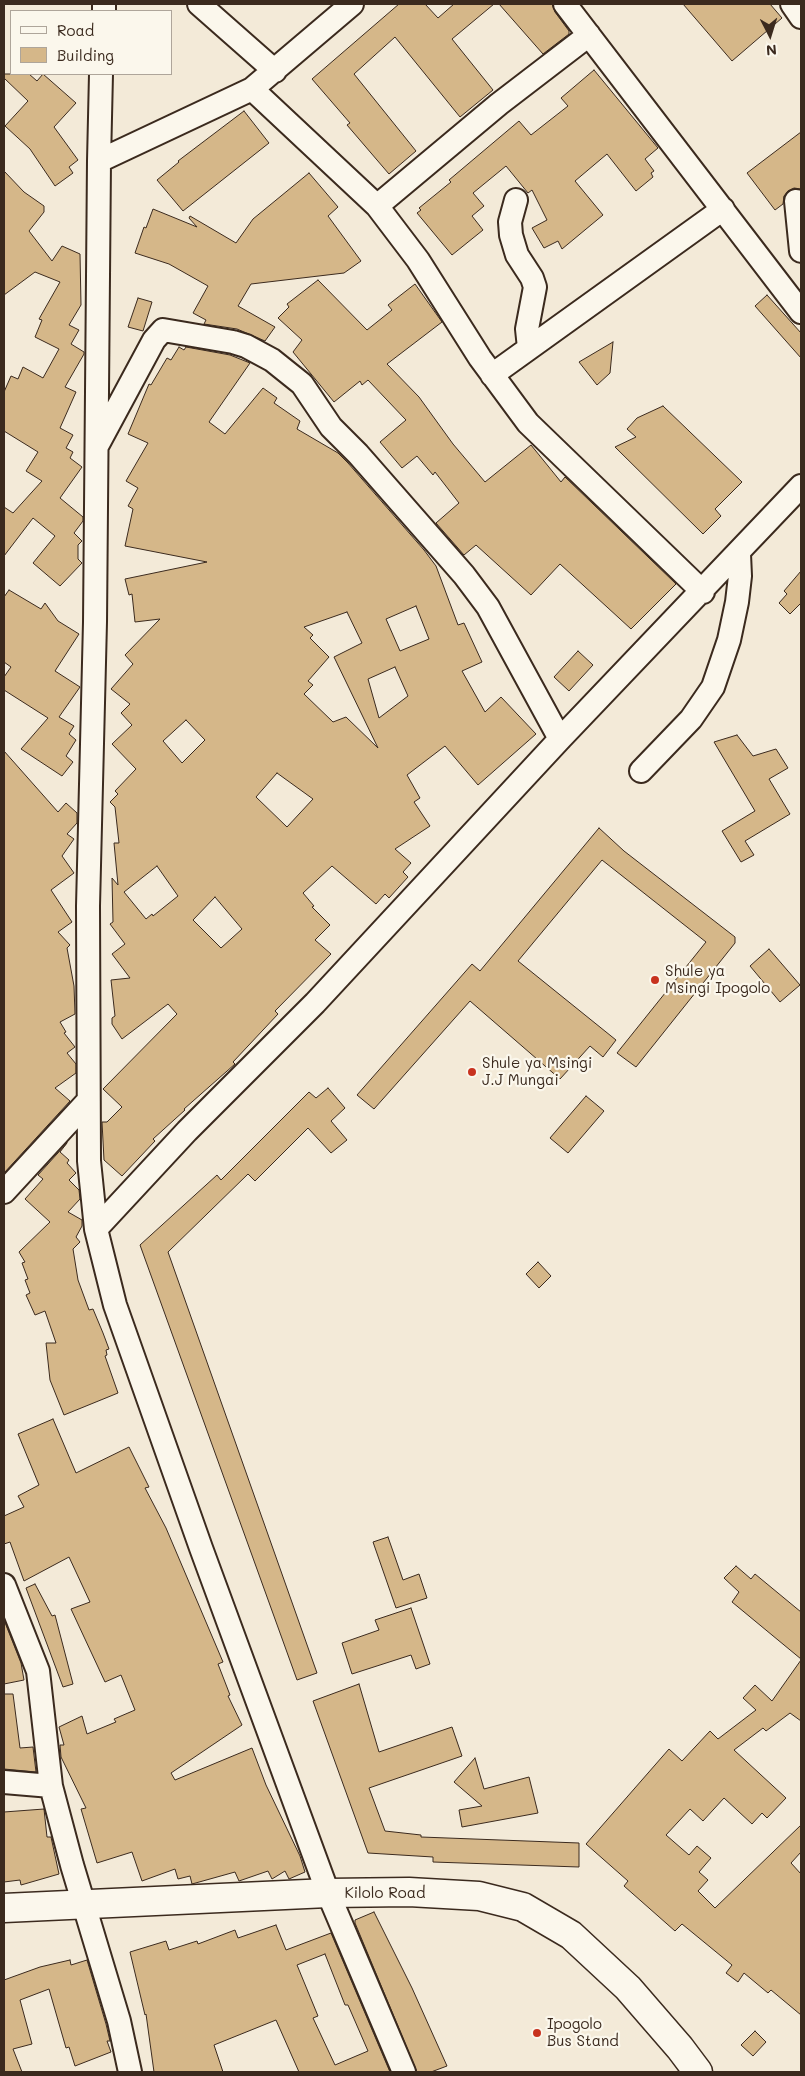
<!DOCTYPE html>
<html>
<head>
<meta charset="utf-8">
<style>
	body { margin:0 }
	#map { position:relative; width:805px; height:2076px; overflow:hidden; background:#f3ead8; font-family:Mali,sans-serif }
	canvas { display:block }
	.frame { position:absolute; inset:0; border:5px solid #3b2a1e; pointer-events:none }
	.legend { position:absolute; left:10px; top:10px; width:162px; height:65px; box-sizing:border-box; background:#fbf7ec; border:1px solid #aea59a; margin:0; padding:6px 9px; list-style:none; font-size:15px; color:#3b2a1e }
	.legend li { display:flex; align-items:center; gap:10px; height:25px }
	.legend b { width:25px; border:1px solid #aea59a }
	.north { position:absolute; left:745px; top:10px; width:50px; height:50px; -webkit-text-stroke:4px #fbf7ec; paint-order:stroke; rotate:175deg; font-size:14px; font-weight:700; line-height:20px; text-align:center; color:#3b2a1e }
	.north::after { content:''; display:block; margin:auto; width:18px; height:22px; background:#3b2a1e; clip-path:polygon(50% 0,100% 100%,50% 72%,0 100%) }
</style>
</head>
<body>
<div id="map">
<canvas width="805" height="2076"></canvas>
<div class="frame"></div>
<ul class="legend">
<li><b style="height:6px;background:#fbf7ec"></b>Road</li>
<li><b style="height:14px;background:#d5b789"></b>Building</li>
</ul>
<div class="north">N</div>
</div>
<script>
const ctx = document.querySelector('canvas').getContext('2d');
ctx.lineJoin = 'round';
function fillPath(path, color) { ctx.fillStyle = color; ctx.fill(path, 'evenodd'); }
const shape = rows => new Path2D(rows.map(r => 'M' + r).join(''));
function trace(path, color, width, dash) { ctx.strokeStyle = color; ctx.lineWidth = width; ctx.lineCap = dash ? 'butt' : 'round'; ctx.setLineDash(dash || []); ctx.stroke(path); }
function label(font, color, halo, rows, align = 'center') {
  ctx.font = font + ' Mali,sans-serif'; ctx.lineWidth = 4.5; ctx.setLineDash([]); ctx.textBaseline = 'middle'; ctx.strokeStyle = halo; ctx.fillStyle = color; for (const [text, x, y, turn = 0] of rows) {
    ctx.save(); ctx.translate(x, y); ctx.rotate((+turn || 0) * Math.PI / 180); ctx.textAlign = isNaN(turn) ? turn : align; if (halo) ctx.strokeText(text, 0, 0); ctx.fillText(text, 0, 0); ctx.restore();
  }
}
const building = shape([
	[399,4,425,4,438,18,454,4,494,4,452,39,493,90,460,117,395,37,354,74,416,151,389,174,347,125,350,123,312,79,399,4],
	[499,4,552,4,555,12,569,31,569,34,543,54,499,4],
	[683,4,770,4,782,18,732,61,683,4],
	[594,70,658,148,645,159,654,171,651,173,653,177,636,191,607,154,575,181,603,215,562,249,558,241,544,248,532,228,547,220,532,190,528,193,506,166,473,193,484,206,472,216,483,230,452,255,417,213,421,210,419,208,451,182,449,180,519,121,531,135,568,106,561,98,594,70],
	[4,74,29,74,37,81,43,74,76,103,54,127,78,160,69,167,73,173,55,186,30,149,5,126,28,101,4,78,4,74],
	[244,111,269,143,183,211,157,180,179,162,178,161,244,111],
	[801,132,801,189,794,188,788,191,784,196,783,204,775,210,747,173,801,132],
	[4,171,24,192,44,206,44,212,29,231,52,261,62,246,80,254,81,305,69,325,79,330,71,344,84,352,84,354,65,387,76,392,60,428,73,435,66,448,73,452,70,458,82,467,60,498,83,517,83,521,74,533,82,541,78,545,78,559,82,563,60,586,33,563,55,536,33,518,4,556,4,507,13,513,42,481,26,471,38,452,4,431,4,392,11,376,18,379,23,367,43,378,59,349,35,337,42,320,39,319,60,282,35,272,4,295,4,171],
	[309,173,338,207,328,216,361,261,344,273,251,284,238,306,275,327,265,341,237,329,204,324,206,320,193,313,208,286,169,264,135,253,144,227,146,228,153,209,197,227,189,218,190,216,236,243,253,219,309,173],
	[318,280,367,330,392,310,388,305,415,284,442,322,387,364,419,397,453,444,485,482,531,445,561,482,565,477,676,584,631,629,560,564,531,595,476,545,464,555,436,523,459,503,435,472,433,475,417,456,402,468,380,442,406,420,368,380,362,385,360,381,334,402,293,352,302,340,278,318,289,307,287,304,318,280],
	[767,295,801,333,801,358,755,306,767,295],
	[138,298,152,302,143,331,128,327,138,298],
	[613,342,610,373,597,385,579,362,613,342],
	[179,347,184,350,186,347,230,355,250,363,209,422,225,434,263,388,277,398,274,403,300,421,297,429,338,453,348,463,424,550,436,566,458,625,464,623,482,662,462,671,485,712,501,697,536,734,478,785,445,746,407,775,420,798,414,802,430,826,395,849,411,863,403,872,408,877,389,898,385,894,376,904,332,866,303,893,314,906,312,907,330,925,315,940,331,954,275,1011,278,1014,233,1062,235,1064,184,1109,185,1110,153,1139,155,1141,122,1176,104,1160,102,1122,107,1122,122,1107,103,1089,177,1014,168,1004,122,1039,112,1024,112,1018,115,1016,111,980,130,978,112,954,125,944,110,924,113,922,112,878,118,885,114,843,119,843,115,807,110,802,118,794,115,791,136,769,112,744,132,725,121,713,130,704,111,689,133,664,125,655,160,619,135,622,132,594,129,595,125,579,207,562,125,546,133,509,128,506,138,488,126,481,148,443,128,434,149,384,151,385,167,358,171,360,179,347],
	[416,606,429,639,400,651,386,619,416,606],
	[347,612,362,643,334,657,378,748,346,717,333,722,304,694,313,685,308,681,329,657,310,638,313,635,304,627,347,612],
	[395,667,408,696,379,718,368,679,395,667],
	[186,720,205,740,182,763,163,741,186,720],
	[277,773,313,799,287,827,256,797,277,773],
	[157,866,178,896,153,916,152,914,146,919,124,892,157,866],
	[215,897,242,929,221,948,193,920,215,897],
	[663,406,742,482,715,509,721,516,703,534,615,447,636,437,627,429,637,418,663,406],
	[801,571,801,606,800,604,790,614,779,603,787,594,784,591,801,571],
	[9,590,41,609,45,603,58,621,79,634,55,671,80,687,59,717,74,726,69,734,76,740,66,756,73,762,62,776,21,749,48,718,4,690,4,677,11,667,4,662,4,597,9,590],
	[578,651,593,665,569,691,554,677,578,651],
	[737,735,753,756,776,749,788,768,769,779,790,814,745,841,754,855,741,862,722,831,755,811,714,742,737,735],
	[4,751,58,812,66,803,77,813,77,823,67,834,74,839,62,856,74,873,51,890,72,922,58,932,70,945,67,948,74,986,75,1014,60,1022,66,1032,64,1033,75,1047,67,1053,76,1064,76,1073,55,1088,70,1101,4,1173,4,751],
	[599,828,624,851,735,937,735,943,636,1067,617,1053,706,942,602,860,518,961,616,1040,603,1057,590,1046,560,1079,470,1001,374,1109,357,1095,472,964,480,971,599,828],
	[769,949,800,985,780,1002,750,966,769,949],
	[328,1088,345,1108,331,1121,347,1140,331,1153,308,1128,255,1181,248,1174,168,1252,317,1673,297,1680,140,1245,217,1175,221,1180,309,1092,316,1098,328,1088],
	[586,1096,604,1111,568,1153,550,1138,586,1096],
	[67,1143,60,1152,69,1160,67,1163,76,1173,69,1180,79,1190,80,1199,68,1212,82,1220,82,1226,76,1237,80,1242,73,1249,78,1280,89,1310,93,1309,103,1333,109,1349,106,1350,107,1355,105,1356,118,1393,64,1415,50,1380,46,1343,56,1343,45,1311,35,1315,26,1295,30,1293,25,1280,28,1279,22,1263,25,1262,19,1252,50,1222,25,1199,43,1179,38,1175,67,1143],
	[538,1262,551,1276,539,1288,526,1274,538,1262],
	[53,1419,76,1473,129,1447,149,1487,145,1488,166,1528,223,1662,218,1664,230,1695,228,1696,242,1725,171,1773,175,1780,252,1748,266,1785,300,1856,305,1872,289,1879,285,1871,272,1879,268,1871,239,1881,235,1872,192,1884,190,1876,178,1879,175,1869,142,1881,132,1852,97,1863,81,1809,86,1808,61,1757,60,1745,64,1745,59,1727,82,1716,87,1734,116,1722,114,1719,135,1710,121,1675,105,1682,71,1609,90,1602,69,1557,24,1581,10,1542,4,1544,4,1516,24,1507,18,1496,39,1485,18,1434,53,1419],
	[388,1537,403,1580,419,1574,427,1598,396,1608,373,1542,388,1537],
	[736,1566,751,1579,755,1574,801,1612,801,1659,732,1602,739,1592,724,1578,736,1566],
	[35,1584,52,1616,55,1615,73,1684,63,1687,26,1588,35,1584],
	[411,1608,430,1664,416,1669,411,1655,352,1674,342,1643,379,1630,375,1620,411,1608],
	[4,1620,21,1663,24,1680,4,1684,4,1620],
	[801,1660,801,1721,790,1713,766,1731,763,1728,734,1750,786,1798,767,1818,762,1813,752,1824,724,1798,703,1821,690,1809,666,1835,689,1855,697,1846,711,1858,699,1872,708,1880,698,1891,715,1908,801,1825,801,1852,791,1863,801,1874,801,2015,771,1990,768,1993,744,1973,738,1982,726,1973,732,1965,682,1924,675,1931,624,1886,628,1881,586,1844,669,1749,682,1761,710,1731,718,1739,756,1710,743,1698,755,1685,772,1701,801,1660],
	[359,1684,379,1752,452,1727,462,1756,369,1788,385,1831,421,1835,421,1837,579,1843,579,1867,433,1862,433,1857,368,1853,313,1701,359,1684],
	[4,1694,13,1694,20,1748,33,1747,36,1772,4,1769,4,1694],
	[475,1758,484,1789,529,1777,538,1813,462,1827,459,1810,482,1806,454,1782,475,1758],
	[44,1809,47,1837,51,1837,59,1874,21,1885,20,1880,4,1882,4,1812,44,1809],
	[374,1912,412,1988,447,2066,431,2072,417,2072,355,1923,355,1920,374,1912],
	[276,1925,286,1950,331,1933,390,2072,299,2072,276,2020,214,2045,223,2072,154,2072,146,2014,145,2015,130,1952,166,1941,169,1950,197,1941,198,1944,235,1930,238,1938,276,1925],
	[325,1954,345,2005,348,2005,368,2051,335,2065,313,2018,318,2016,297,1965,325,1954],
	[70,1960,71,1965,87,1960,106,2024,110,2041,107,2041,111,2052,75,2066,69,2047,66,2048,49,1989,20,2000,32,2044,13,2049,22,2072,4,2072,4,1980,40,1967,70,1960],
	[755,2031,766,2042,753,2056,741,2045,755,2031]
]);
fillPath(building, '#d5b789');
trace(building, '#3b2a1e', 1);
const minor = shape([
	[199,4,275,71],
	[565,4,801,312],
	[792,4,801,17],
	[104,11,104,4],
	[101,74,99,161,95,622,88,906,89,1161,96,1229,115,1305,201,1548,328,1893,404,2072],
	[252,89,377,206,418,260,480,358,528,423,703,592],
	[99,161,252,89,352,4],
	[516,200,510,222,511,235,517,255,532,278,535,287,527,329,529,348],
	[796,201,801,251],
	[377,206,499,104,589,35],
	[492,375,723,209],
	[97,446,154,340,163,330,233,342,246,346,272,360,302,384,331,427,358,454,464,575,488,607,560,739],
	[641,771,691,719,713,687,729,640,737,602,740,576,739,554],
	[4,1192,88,1101],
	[96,1229,187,1131,315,1003,560,739,801,486],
	[4,1585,38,1671,51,1786,72,1865,119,2021,130,2072],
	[4,1782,51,1786]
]);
const major = shape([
	[4,1908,328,1893,409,1892,479,1896,523,1907,571,1935,628,1988,680,2048,698,2072]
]);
trace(minor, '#3b2a1e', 26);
trace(major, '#3b2a1e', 31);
trace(minor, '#fbf7ec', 22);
trace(major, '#fbf7ec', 28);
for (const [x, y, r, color] of [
	[655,980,5,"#c8321e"],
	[472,1072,5,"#c8321e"],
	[537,2033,5,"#c8321e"]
]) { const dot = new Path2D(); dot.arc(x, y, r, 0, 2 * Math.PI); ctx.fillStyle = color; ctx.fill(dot); trace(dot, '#fbf7ec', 2); }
label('15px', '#3b2a1e', '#fbf7ec', [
	["Shule ya",665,971],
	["Msingi Ipogolo",665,988],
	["Shule ya Msingi",482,1063],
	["J.J Mungai",482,1080],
	["Ipogolo",547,2024],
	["Bus Stand",547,2041]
], 'left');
label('15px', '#3b2a1e', '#fbf7ec', [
	["Kilolo Road",385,1893]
]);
</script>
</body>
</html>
